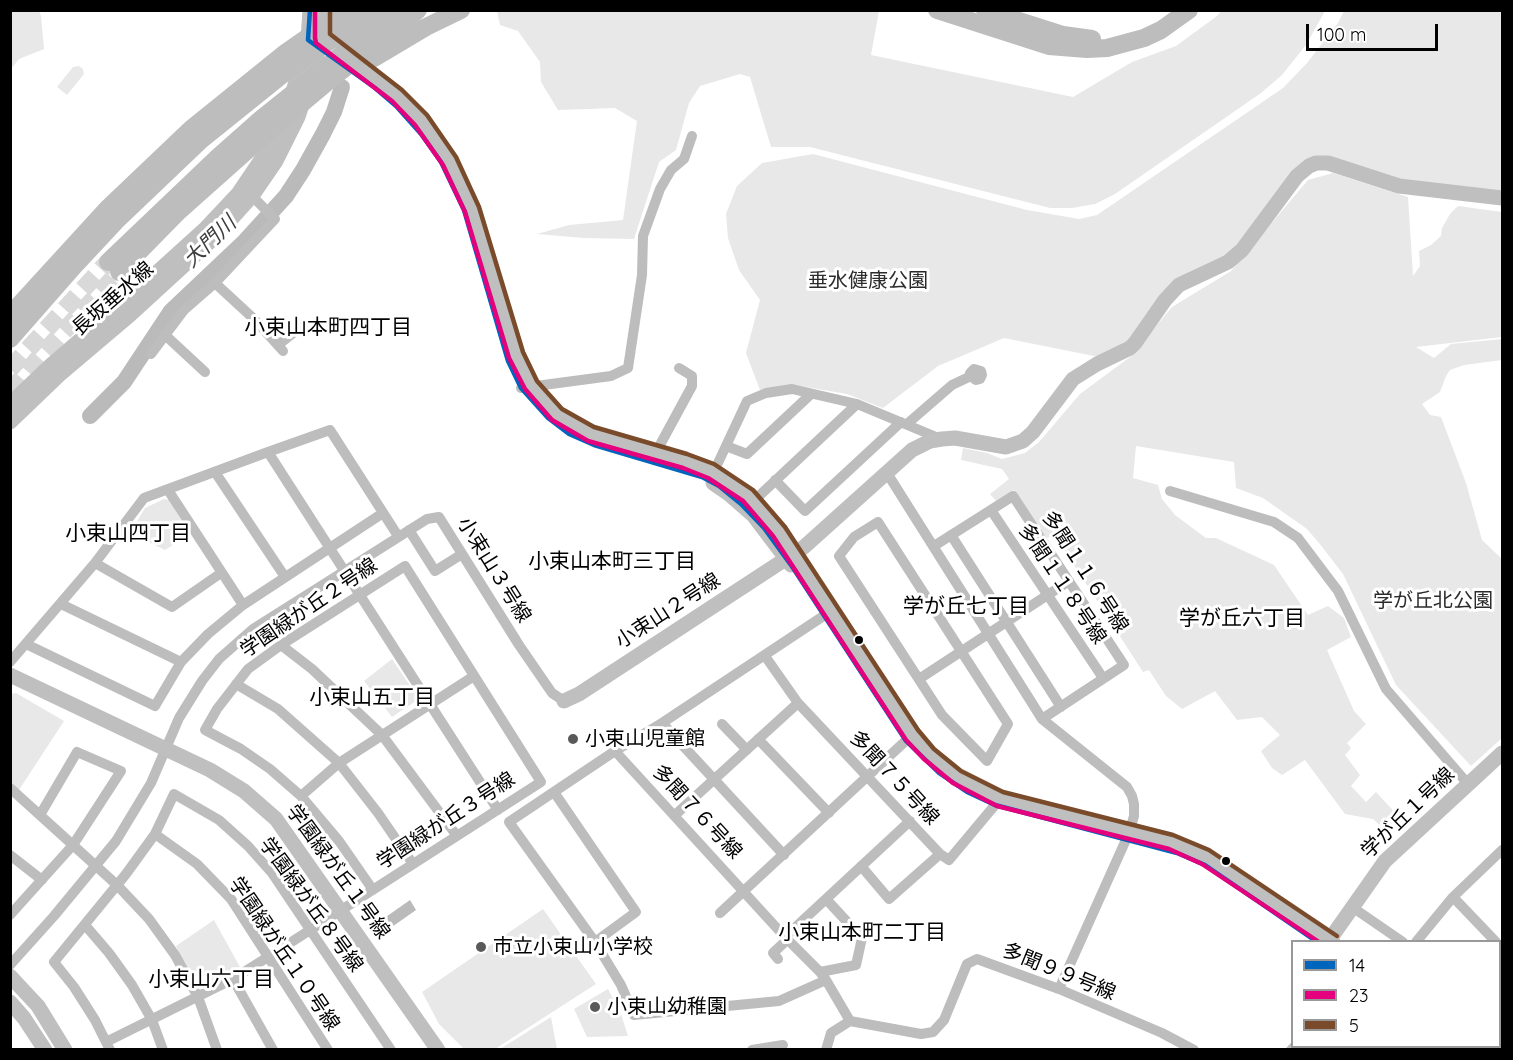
<!DOCTYPE html>
<html>
<head>
<meta charset="utf-8">
<style>
	body { margin:0 }
	#map { position:relative; width:1513px; height:1060px; overflow:hidden; background:#fff; font-family:Quicksand,sans-serif }
	canvas { display:block }
	.frame { position:absolute; inset:0; border:12px solid #000; pointer-events:none }
	.legend { position:absolute; left:1291px; top:940px; width:210px; height:108px; box-sizing:border-box; background:#fff; border:2px solid #999; margin:0; padding:8px 10px; list-style:none; font-size:18px; color:#000 }
	.legend li { display:flex; align-items:center; gap:12px; height:30px }
	.legend b { width:30px; border:2px solid #999 }
	.scale { position:absolute; left:1306px; top:24px; width:132px; height:27px; box-sizing:border-box; border:3px solid #000; border-top:0; padding-left:8px; font-size:18px; line-height:21px; white-space:nowrap; color:#000; -webkit-text-stroke:4px #fff; paint-order:stroke }
</style>
</head>
<body>
<div id="map">
<canvas width="1513" height="1060"></canvas>
<div class="frame"></div>
<ul class="legend">
<li><b style="height:8px;background:#0065bd"></b>14</li>
<li><b style="height:8px;background:#e5007d"></b>23</li>
<li><b style="height:8px;background:#7a4b2a"></b>5</li>
</ul>
<div class="scale">100 m</div>
</div>
<script>
const ctx = document.querySelector('canvas').getContext('2d');
ctx.lineJoin = 'round';
function fillPath(path, color) { ctx.fillStyle = color; ctx.fill(path, 'evenodd'); }
const shape = rows => new Path2D(rows.map(r => 'M' + r).join(''));
function trace(path, color, width, dash) { ctx.strokeStyle = color; ctx.lineWidth = width; ctx.lineCap = dash ? 'butt' : 'round'; ctx.setLineDash(dash || []); ctx.stroke(path); }
function label(font, color, halo, rows, align = 'center') {
  ctx.font = font + ' Quicksand,"Noto Sans JP",sans-serif'; ctx.lineWidth = 6; ctx.setLineDash([]); ctx.textBaseline = 'middle'; ctx.strokeStyle = halo; ctx.fillStyle = color; for (const [text, x, y, turn = 0] of rows) {
    ctx.save(); ctx.translate(x, y); ctx.rotate((+turn || 0) * Math.PI / 180); ctx.textAlign = isNaN(turn) ? turn : align; if (halo) ctx.strokeText(text, 0, 0); ctx.fillText(text, 0, 0); ctx.restore();
  }
}
fillPath(shape([
	[11,10,39,11,41,16,44,49,19,59,11,69],
	[497,11,879,11,871,55,1073,97,1132,62,1176,46,1217,16,1221,11,1325,11,1306,45,1282,75,1261,93,1115,194,1095,204,1072,208,1050,208,810,147,771,147,750,77,740,74,700,86,689,103,676,150,659,162,634,239,584,238,537,234,569,225,623,220,637,121,615,108,558,110,541,82,540,62,518,31,500,25],
	[1344,11,1502,11,1502,191,1396,179,1326,156,1242,243,1226,257,1175,281,1134,338,1099,357,1004,338,938,366,883,408,847,394,794,385,760,390,746,353,760,300,739,270,728,238,726,214,737,186,762,163,813,154,1027,210,1079,219,1097,215,1283,88,1307,63,1338,23],
	[79,66,83,69,84,74,67,95,57,87,73,67],
	[1333,173,1408,197,1413,276,1420,266,1419,251,1431,245,1441,236,1442,228,1450,214,1458,206,1502,212,1502,337,1416,347,1434,358,1451,344,1502,339,1502,360,1464,365,1450,370,1446,376,1440,392,1422,404,1430,415,1441,417,1466,483,1482,540,1502,559,1502,738,1471,766,1396,685,1343,574,1319,543,1307,529,1263,498,1236,488,1234,462,1136,446,1133,478,1158,485,1162,499,1175,515,1206,538,1216,538,1274,565,1308,615,1328,606,1344,618,1351,637,1327,650,1354,711,1366,724,1347,743,1351,748,1345,755,1360,775,1351,786,1366,802,1376,792,1401,819,1387,832,1373,819,1345,814,1305,760,1282,775,1272,768,1261,751,1280,735,1262,717,1237,720,1215,691,1182,709,1166,696,1149,670,1143,672,1054,534,1047,538,1014,490,996,501,990,494,1009,479,1002,469,961,460,963,448,987,453,1002,459,1025,453,1039,442,1080,394,1130,357,1172,307,1231,271,1308,180],
	[164,499,169,500,190,534,165,550,130,533,145,508],
	[392,659,419,699,392,717,364,681],
	[16,693,64,721,19,790,11,782,10,694],
	[543,909,596,984,495,1049,464,1049,439,1024,422,992],
	[214,920,240,967,204,988,195,985,176,946],
	[608,989,621,1014,628,1036,587,1037,574,1009],
	[551,1017,557,1049,500,1049]
]), '#e8e8e8');
fillPath(shape([
	[410,900,416,910,389,929,383,919]
]), '#bababa');
trace(shape([
	[90,416,124,382,171,311,245,241,286,196,303,170,323,134,334,112,342,87]
]), '#bababa', 16);
trace(shape([
	[10,369,108,262],
	[10,392,37,360,119,272]
]), '#d9d9d9', 18, [18, 9]);
trace(shape([
	[215,283,254,319,283,351],
	[164,334,205,372],
	[278,345,303,325],
	[151,354,184,310,215,283,275,219,252,196],
	[521,388,611,376,628,368,642,275,643,236,660,189,671,170,684,159,692,136],
	[907,424,952,385,971,376,970,373,974,369,981,371,982,375,980,379,976,380,971,376],
	[661,443,692,386,692,376,679,368],
	[726,446,747,454,811,394],
	[268,452,330,430,398,536],
	[718,463,747,401,766,393,792,389,857,404,941,439],
	[215,472,285,577],
	[887,473,1042,719,1127,787,1132,796,1134,804,1134,816,1129,833,1059,989],
	[775,480,805,511,901,422],
	[168,490,243,605],
	[1170,491,1274,522,1298,538,1338,591,1386,689,1468,784],
	[760,495,857,404],
	[991,510,1103,678],
	[878,522,1008,724,987,761,942,715,839,556,854,537,878,522],
	[409,530,435,571,462,554],
	[951,535,1061,707],
	[934,546,1013,496,1124,665,1042,719],
	[95,563,172,607,221,573],
	[61,604,181,662],
	[831,611,662,723,615,751,785,937,910,821],
	[26,644,155,706,181,662,208,634,243,605,383,513],
	[281,645,312,669,382,735,457,836],
	[765,656,798,703,940,854,949,860,1000,799],
	[10,662,95,563,144,498,268,452,498,810],
	[919,679,1069,581],
	[236,684,278,709,339,763,378,813,413,864],
	[662,723,784,855],
	[722,724,747,750],
	[758,739,829,813],
	[615,751,509,822,595,942,621,985,634,1015,779,1001,826,980,820,972],
	[10,788,117,885,149,919,175,955,198,997,217,1050],
	[554,792,636,912,595,942],
	[301,796,339,763,474,676],
	[675,815,798,703],
	[155,834,197,864,231,899,328,1050],
	[10,855,42,880],
	[861,866,889,899,940,854],
	[1453,897,1496,942],
	[1352,907,1403,942],
	[720,913,912,735],
	[10,915,73,845,121,771,77,752,40,815],
	[85,925,109,953,132,985,152,1020,163,1050],
	[785,937,820,972,856,965,862,938,826,899],
	[1416,942,1453,897,1502,850],
	[778,959,773,953,788,939],
	[10,965,54,916,116,841,151,783,179,718,202,681,219,659,253,629,427,519,439,517,519,645,552,693,564,701],
	[233,979,273,1050],
	[826,980,850,1021],
	[106,1042,233,979,268,957,541,782,405,566,281,645,248,669,217,709,205,730,241,749,270,769,301,796,339,841,373,890],
	[1500,1042,1502,1045],
	[110,1050,95,1020,74,987,54,962,126,874,155,834,174,794,219,820,248,846,272,873,391,1050],
	[752,1050,783,1045],
	[826,1050,831,1033,850,1021,921,1034,933,1032,944,1020,967,964,977,959,1059,989,1162,1033,1194,1050],
	[1291,1050,1295,1046]
]), '#bdbdbd', 10);
trace(shape([
	[345,55,387,87,409,107,432,134,450,161,472,209,516,355,531,385,538,396,557,415,579,429,609,441,698,465,724,478,748,495,779,531,912,735,929,754,957,777,1000,799,1171,842,1206,857,1333,942],
	[292,95,308,40,310,10],
	[10,404,50,366,122,304,206,228,238,194,265,154,281,123],
	[10,422,59,375,131,314,215,237,252,196,276,161,298,117,313,72,319,47,323,10],
	[713,483,729,494,753,515,791,565],
	[10,675,210,770,244,791,276,819,438,1050],
	[564,701,579,694,804,547,912,450,930,441,942,439,955,438,1006,447,1023,441,1033,432,1073,379,1097,364,1130,348,1135,343,1165,300,1179,285,1228,262,1242,250,1297,176,1309,166,1316,163,1328,163,1399,186,1502,198],
	[1328,942,1385,861,1502,753],
	[10,976,38,1006,65,1050],
	[10,1002,24,1018,45,1050],
	[1437,1046,1440,1050]
]), '#bfbfbf', 15);
trace(shape([
	[937,10,1049,46,1087,49,1107,48,1144,38,1161,30,1189,10],
	[985,10,1063,35,1092,39],
	[374,58,426,27,461,10],
	[108,262,217,158,261,119,397,10],
	[119,272,179,211,270,130,326,83,418,10],
	[10,315,107,209,191,129,284,54,347,10],
	[10,339,74,266,116,221,201,140,293,66,374,10]
]), '#bdbdbd', 18);
trace(shape([
	[310,10,308,40,375,88,396,106,421,134,441,162,464,210,508,361,521,388,548,418,569,434,594,445,702,477,719,486,741,504,764,528,793,568,906,741,939,773,967,792,995,805,1177,853,1205,865,1317,942]
]), '#0065bd', 4.5);
trace(shape([
	[315,10,315,38,316,43,392,101,415,125,443,165,465,212,509,358,525,389,552,420,588,441,683,468,708,478,743,501,773,536,906,740,924,759,953,783,997,806,1169,849,1202,864,1319,942]
]), '#e5007d', 4.5);
trace(shape([
	[330,10,330,34,402,90,427,115,456,157,479,207,523,352,537,381,562,409,594,427,687,454,714,464,753,490,785,527,918,730,934,749,961,771,1003,792,1173,835,1209,850,1337,936]
]), '#7a4b2a', 4.5);
for (const [x, y, r, color] of [
	[859,640,5,"#000"],
	[573,739,6,"#595959"],
	[1226,861,5,"#000"],
	[481,947,6,"#595959"],
	[595,1007,6,"#595959"]
]) { const dot = new Path2D(); dot.arc(x, y, r, 0, 2 * Math.PI); ctx.fillStyle = color; ctx.fill(dot); trace(dot, '#fff', 2); }
label('20px', '#2c2c2c', '#fff', [
	["垂水健康公園",868,281],
	["学が丘北公園",1433,601]
]);
label('20px', '#000', '#fff', [
	["長坂垂水線",113,299,-41],
	["小束山３号線",494,570,58],
	["多聞１１６号線",1085,572,57],
	["多聞１１８号線",1062,584,56],
	["学園緑が丘２号線",309,608,-34],
	["小束山２号線",668,611,-33],
	["多聞７５号線",894,778,47],
	["多聞７６号線",697,812,47],
	["学が丘１号線",1408,813,-44],
	["学園緑が丘３号線",446,821,-33],
	["学園緑が丘１号線",338,872,54],
	["学園緑が丘８号線",311,905,54],
	["学園緑が丘１０号線",284,954,56],
	["多聞９９号線",1059,972,22]
]);
label('20px', '#000', '#fff', [
	["小束山児童館",585,739],
	["市立小束山小学校",493,947],
	["小束山幼稚園",607,1007]
], 'left');
label('italic 21px', '#3d3d3d', '#fff', [
	["大門川",210,242,-44]
]);
label('21px', '#000', '#fff', [
	["小束山本町四丁目",328,328],
	["小束山四丁目",128,534],
	["小束山本町三丁目",612,562],
	["学が丘七丁目",966,607],
	["学が丘六丁目",1242,619],
	["小束山五丁目",372,698],
	["小束山本町二丁目",862,933],
	["小束山六丁目",211,980]
]);
</script>
</body>
</html>
